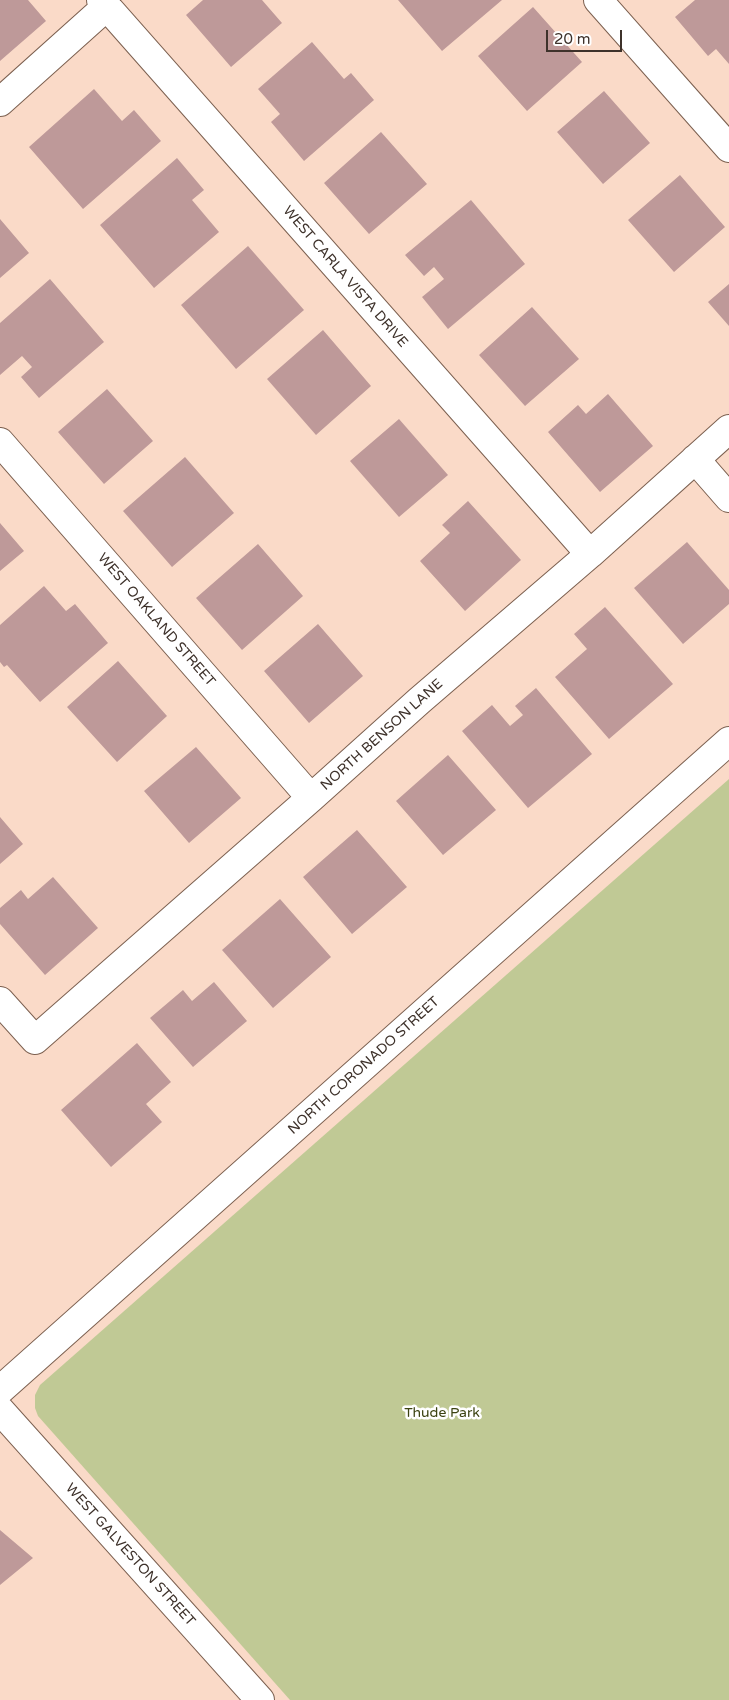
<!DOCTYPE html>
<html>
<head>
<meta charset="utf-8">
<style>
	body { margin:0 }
	#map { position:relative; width:729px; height:1700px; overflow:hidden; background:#fadac8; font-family:"Varela Round",sans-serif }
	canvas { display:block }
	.scale { position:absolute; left:546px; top:30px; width:76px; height:22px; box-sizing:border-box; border:2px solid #3e322b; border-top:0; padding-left:6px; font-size:15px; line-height:18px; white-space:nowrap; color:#3e322b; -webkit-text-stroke:4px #fff; paint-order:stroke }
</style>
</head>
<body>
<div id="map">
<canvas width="729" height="1700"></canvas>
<div class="scale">20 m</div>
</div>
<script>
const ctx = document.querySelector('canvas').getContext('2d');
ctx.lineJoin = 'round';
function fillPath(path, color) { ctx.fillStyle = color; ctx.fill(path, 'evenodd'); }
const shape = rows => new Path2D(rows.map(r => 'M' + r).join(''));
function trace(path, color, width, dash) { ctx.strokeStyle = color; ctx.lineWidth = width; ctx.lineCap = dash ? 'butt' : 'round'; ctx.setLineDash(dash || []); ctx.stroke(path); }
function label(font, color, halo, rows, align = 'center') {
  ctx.font = font + ' "Varela Round",sans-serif'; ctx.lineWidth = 5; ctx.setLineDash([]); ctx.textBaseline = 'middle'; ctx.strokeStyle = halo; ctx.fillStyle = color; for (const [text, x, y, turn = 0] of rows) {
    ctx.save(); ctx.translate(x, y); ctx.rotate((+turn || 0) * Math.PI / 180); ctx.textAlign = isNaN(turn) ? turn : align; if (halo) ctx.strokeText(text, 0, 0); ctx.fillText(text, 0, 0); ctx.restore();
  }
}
fillPath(shape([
	[729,779,729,1700,290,1700,38,1416,35,1408,35,1395,40,1385]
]), '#c0c995');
fillPath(shape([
	[0,0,28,0,46,21,0,61],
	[203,0,262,0,282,23,231,67,186,15],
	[398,0,502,0,442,51],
	[695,0,729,0,729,64,716,49,708,56,675,17],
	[533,7,582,62,527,111,478,56],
	[312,42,344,79,351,73,374,100,304,161,271,122,280,114,258,89],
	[94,89,122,121,134,110,161,141,83,209,29,147],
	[604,91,650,143,603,184,557,132],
	[381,132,427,184,369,234,324,183],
	[177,158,204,190,192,200,219,232,154,288,100,225],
	[680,175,725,227,674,272,628,220],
	[471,200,525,264,448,329,422,297,444,279,434,267,424,276,405,255],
	[0,219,29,253,0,278],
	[248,246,304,310,236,369,181,305],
	[50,279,104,342,39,398,21,377,32,367,22,356,0,375,0,323],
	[729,284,729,326,708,302],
	[532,307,579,359,525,406,479,355],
	[323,330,371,386,316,435,267,379],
	[107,389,153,441,104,484,58,432],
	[608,394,653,446,600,492,548,432,578,405,586,414],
	[399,419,448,475,399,517,350,461],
	[185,457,234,513,172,567,123,511],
	[468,501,521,560,465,611,420,561,450,533,442,525],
	[0,523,24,551,0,571],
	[687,542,729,590,729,604,683,644,634,588],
	[258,544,303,596,242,650,196,598],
	[44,586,66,611,75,604,108,643,40,702,7,665,4,667,0,662,0,625],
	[605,607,673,684,609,739,555,677,587,649,574,634],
	[318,624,363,676,309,723,264,671],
	[118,661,167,716,117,762,67,707],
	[536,688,592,754,528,808,462,731,492,705,510,726,523,715,515,706],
	[196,747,241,798,189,843,144,791],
	[448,755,496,810,443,855,396,801],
	[0,817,23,844,0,864],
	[357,830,407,887,352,934,303,877],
	[53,877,98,928,45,975,0,924,0,908,21,890,28,899],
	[280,899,331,957,273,1008,222,950],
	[214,982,247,1021,193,1067,150,1018,183,990,192,1001],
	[137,1043,171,1082,146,1104,162,1122,111,1167,61,1110],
	[0,1530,33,1558,0,1585]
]), '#be9999');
const minor = shape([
	[101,0,590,554],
	[598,0,729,148],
	[0,102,107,6],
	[0,442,311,798],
	[695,459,729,498],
	[0,1001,35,1040,311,798,419,701,590,554,729,429],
	[0,1390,729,741],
	[0,1410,260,1700]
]);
trace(minor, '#7c6050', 30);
trace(minor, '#fff', 28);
label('14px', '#3e322b', '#fff', [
	["WEST CARLA VISTA DRIVE",345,277,49],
	["WEST OAKLAND STREET",156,620,49],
	["NORTH BENSON LANE",382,735,-42],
	["NORTH CORONADO STREET",364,1066,-42],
	["WEST GALVESTON STREET",130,1555,48]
]);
label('14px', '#3c4312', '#fff', [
	["Thude Park",442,1413]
]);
</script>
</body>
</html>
